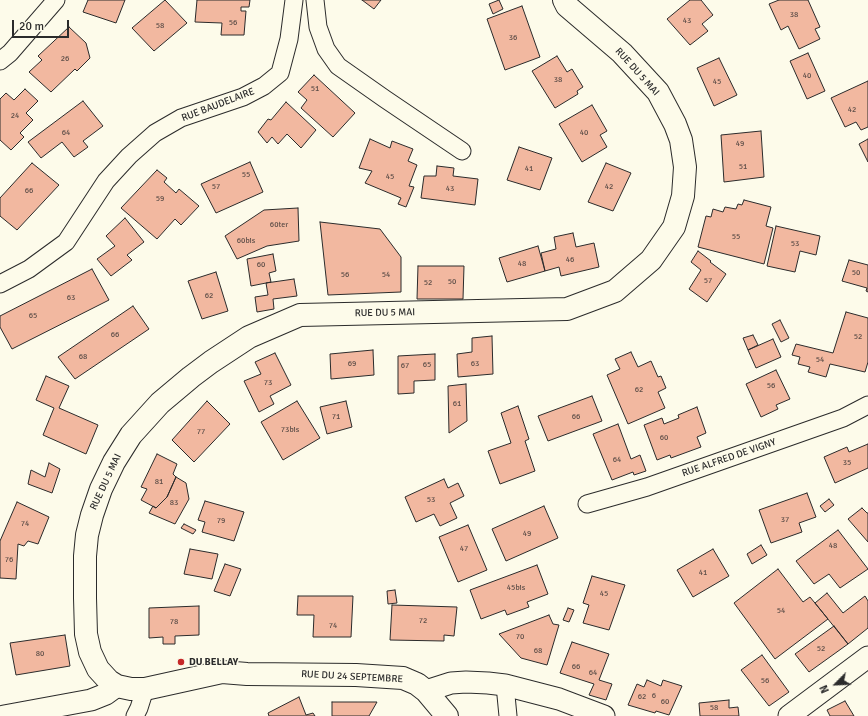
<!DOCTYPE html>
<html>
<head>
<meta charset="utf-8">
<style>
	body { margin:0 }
	#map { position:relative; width:868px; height:716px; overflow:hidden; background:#fdfbea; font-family:Signika,sans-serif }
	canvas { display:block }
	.north { position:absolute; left:816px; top:664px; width:40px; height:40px; -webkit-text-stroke:3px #fdfbea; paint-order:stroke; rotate:246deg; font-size:11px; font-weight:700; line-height:16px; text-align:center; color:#2b2b2b }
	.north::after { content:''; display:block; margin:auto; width:14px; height:18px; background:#2b2b2b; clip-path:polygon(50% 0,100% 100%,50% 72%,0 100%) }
	.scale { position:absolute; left:12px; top:20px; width:57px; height:18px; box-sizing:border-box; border:2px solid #2b2b2b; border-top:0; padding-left:5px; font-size:12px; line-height:14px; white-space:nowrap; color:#2b2b2b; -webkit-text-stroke:3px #fdfbea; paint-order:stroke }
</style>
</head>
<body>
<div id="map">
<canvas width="868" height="716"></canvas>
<div class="north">N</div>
<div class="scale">20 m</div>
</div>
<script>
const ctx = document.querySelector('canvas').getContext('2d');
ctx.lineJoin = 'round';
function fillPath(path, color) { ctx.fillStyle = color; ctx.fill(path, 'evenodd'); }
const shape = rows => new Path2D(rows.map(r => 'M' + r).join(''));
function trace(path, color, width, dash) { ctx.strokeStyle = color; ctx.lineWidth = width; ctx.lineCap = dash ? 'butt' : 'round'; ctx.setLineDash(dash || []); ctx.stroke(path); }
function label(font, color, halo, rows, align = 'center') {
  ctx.font = font + ' Signika,sans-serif'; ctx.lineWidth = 3; ctx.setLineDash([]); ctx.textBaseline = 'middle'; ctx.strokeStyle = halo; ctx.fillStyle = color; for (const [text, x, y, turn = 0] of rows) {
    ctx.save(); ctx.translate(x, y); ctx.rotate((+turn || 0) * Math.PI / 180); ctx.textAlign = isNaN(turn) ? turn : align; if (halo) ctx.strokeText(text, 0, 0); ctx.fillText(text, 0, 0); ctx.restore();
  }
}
const building = shape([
	[88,0,125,0,116,23,83,12,88,0],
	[165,0,187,23,154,51,132,28,165,0],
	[197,0,250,0,249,7,241,7,241,11,246,11,244,35,221,35,222,23,195,22,197,0],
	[362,0,381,0,374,9,362,0],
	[499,0,503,9,493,14,489,4,499,0],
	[690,0,701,0,713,15,702,24,708,31,690,45,667,19,690,0],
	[779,0,808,0,820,27,815,29,820,39,799,49,788,26,781,30,769,4,779,0],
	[522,6,540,57,505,70,487,19,522,6],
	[69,27,86,43,90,58,77,71,75,69,51,92,29,72,42,60,38,56,69,27],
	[808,53,825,91,807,99,790,61,808,53],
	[557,56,567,72,572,69,583,87,577,91,578,94,555,108,532,71,557,56],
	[719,58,737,95,714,106,697,68,719,58],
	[314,75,355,113,333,137,301,108,307,100,298,92,314,75],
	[868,81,868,127,861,130,856,122,845,127,831,98,868,81],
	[25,89,38,101,26,113,33,120,20,133,24,137,11,150,0,140,0,99,6,93,14,100,25,89],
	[83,101,103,126,83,141,88,147,74,157,62,142,41,158,28,142,83,101],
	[286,102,316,130,301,148,287,134,278,144,272,137,267,143,258,132,268,119,271,120,286,102],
	[592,105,607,131,600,135,607,147,582,162,559,124,592,105],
	[761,131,764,177,724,182,721,135,761,131],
	[370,139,390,148,392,141,413,149,408,161,417,165,409,186,414,187,406,207,398,204,401,198,365,183,372,171,359,168,370,139],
	[868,139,868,162,859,144,868,139],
	[519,147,552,158,540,190,507,180,519,147],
	[250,162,263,192,216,213,201,184,250,162],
	[32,163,59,185,17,230,0,216,0,198,32,163],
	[606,163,631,173,613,211,588,202,606,163],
	[437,166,454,168,453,176,478,179,475,205,421,198,424,176,436,176,437,166],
	[157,170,167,178,164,182,176,193,179,189,199,206,181,225,175,219,157,239,121,208,157,170],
	[744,200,771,207,766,226,773,228,764,264,698,247,706,216,711,217,713,209,723,212,725,207,736,209,738,204,742,205,744,200],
	[298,208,299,241,267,246,237,259,225,236,264,210,298,208],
	[125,218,144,242,127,255,132,260,111,276,97,259,115,246,106,236,125,218],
	[320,222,380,229,401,257,401,292,328,295,320,222],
	[776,226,820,236,816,255,800,251,795,272,767,266,776,226],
	[573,233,576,247,594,243,599,267,561,276,559,267,545,271,541,253,556,249,554,237,573,233],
	[538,246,545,271,507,282,499,258,538,246],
	[698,251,711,261,710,262,726,274,707,302,689,289,701,270,691,262,698,251],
	[273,254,276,271,269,273,271,282,251,286,247,259,273,254],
	[849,260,868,265,868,292,866,291,867,288,842,281,849,260],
	[418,266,464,266,463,299,417,299,418,266],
	[92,269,109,300,12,349,0,327,0,316,92,269],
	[216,272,228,311,202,319,188,281,216,272],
	[294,279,297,296,273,299,274,309,257,312,255,297,268,295,266,283,294,279],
	[133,306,149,329,75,379,58,357,133,306],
	[846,312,868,318,868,362,865,372,830,364,826,377,808,372,810,367,798,364,800,357,792,355,796,344,833,353,846,312],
	[780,320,789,338,781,342,772,324,780,320],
	[753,335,758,345,748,350,743,338,753,335],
	[492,336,493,374,458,377,457,354,472,352,472,338,492,336],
	[773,339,781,357,756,368,748,350,773,339],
	[373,350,374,375,331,379,330,354,373,350],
	[631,352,638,367,651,361,658,377,661,376,666,388,658,392,665,408,628,424,607,375,620,369,615,359,631,352],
	[275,353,291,385,270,396,274,404,259,412,244,381,261,374,255,362,275,353],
	[435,354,435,380,414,381,414,393,398,394,398,356,435,354],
	[776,370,790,399,776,405,778,409,761,417,746,384,776,370],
	[46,376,69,386,59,408,98,425,86,454,43,435,54,408,36,400,46,376],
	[466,384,467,421,449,433,448,386,466,384],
	[592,396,602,421,548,441,538,416,592,396],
	[207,401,230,424,194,462,172,440,207,401],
	[297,401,320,438,283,460,261,422,297,401],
	[346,401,352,427,327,434,320,407,346,401],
	[518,406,529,439,525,441,535,471,500,484,488,451,511,443,501,413,518,406],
	[697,407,706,433,697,437,701,447,671,458,670,455,657,460,644,425,662,418,664,424,679,418,678,415,697,407],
	[618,424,631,459,640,455,646,471,634,475,633,472,612,480,593,434,618,424],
	[868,444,868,468,835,483,824,457,847,447,849,452,868,444],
	[157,454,177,464,173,474,176,477,167,497,156,508,141,500,147,489,141,487,157,454],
	[49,463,60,469,52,493,28,484,31,470,45,477,49,463],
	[176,477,186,483,189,499,175,524,149,513,153,506,156,508,167,497,176,477],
	[444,479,448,488,458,483,464,496,450,503,457,518,440,526,434,514,416,522,405,497,444,479],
	[807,493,816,517,799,523,802,532,771,543,759,510,807,493],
	[829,499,834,505,825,512,820,506,829,499],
	[205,501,244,512,234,541,202,532,205,522,198,520,205,501],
	[17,502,49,517,38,544,28,541,24,546,18,544,16,579,0,578,0,541,17,502],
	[544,506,558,538,506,561,492,529,544,506],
	[862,508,867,513,868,513,868,542,848,519,862,508],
	[184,524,196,530,193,534,181,528,184,524],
	[468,525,487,570,458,582,439,537,468,525],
	[838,530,868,569,840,588,829,574,814,584,796,561,838,530],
	[761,545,767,555,752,564,747,554,761,545],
	[190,549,218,554,212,579,184,574,190,549],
	[713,549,729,576,693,597,677,570,713,549],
	[225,564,241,569,230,596,214,591,225,564],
	[537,565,548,594,527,602,529,607,507,615,505,610,481,619,470,590,537,565],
	[778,569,803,602,810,597,828,619,775,659,734,603,778,569],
	[592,576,625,585,609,630,583,623,589,605,583,603,592,576],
	[395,590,397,603,388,604,387,591,395,590],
	[827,593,843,613,865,596,868,601,868,628,848,644,815,603,827,593],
	[298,596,353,596,351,637,313,637,314,615,297,615,298,596],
	[392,605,457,607,454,636,444,635,444,641,390,640,392,605],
	[199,606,199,635,175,636,175,644,163,644,163,637,149,638,149,608,199,606],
	[568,608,574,610,569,622,563,620,568,608],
	[549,615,553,624,559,625,547,665,521,658,499,634,549,615],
	[834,626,848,644,809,672,795,654,834,626],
	[65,635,70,666,16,675,10,643,65,635],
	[572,642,609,654,599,680,612,684,606,700,589,695,594,684,560,673,572,642],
	[762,655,789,692,769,706,741,670,762,655],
	[647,680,661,686,663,680,682,686,669,715,656,711,655,713,628,705,637,684,644,687,647,680],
	[299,697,306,715,313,713,315,716,269,716,268,713,299,697],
	[729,700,729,708,738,707,739,716,700,716,699,703,729,700],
	[845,701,854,716,830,716,827,710,845,701],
	[332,702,377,702,369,716,332,716,332,702]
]);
fillPath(building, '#f2b8a0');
trace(building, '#2b2b2b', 1);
const minor = shape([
	[315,0,318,27,326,49,338,66,385,99,462,151],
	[0,61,10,53,56,0],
	[0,284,29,269,66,242,106,181,129,156,155,133,181,118,243,97,264,86,280,73,289,39,294,0],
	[587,504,647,487,843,418,868,405],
	[505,685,508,716],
	[135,716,139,708,145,689]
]);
const tertiary = shape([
	[426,691,451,683,466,682,488,683,505,685,559,699,604,716],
	[4,716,91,700,106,694,117,686],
	[789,716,868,657]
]);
const secondary = shape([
	[447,716,426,691,417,684,403,678,356,675,247,674,222,672,145,689,131,689,117,686,109,681,98,669,90,652,86,634,85,598,85,556,87,535,92,515,101,489,114,462,131,435,160,403,191,377,211,362,249,337,300,315,567,309,615,291,651,260,674,227,683,196,685,167,681,140,675,124,658,92,622,53,567,6,564,0]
]);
trace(minor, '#2b2b2b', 19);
trace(tertiary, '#2b2b2b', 23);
trace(secondary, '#2b2b2b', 24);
trace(minor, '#fdfbea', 17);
trace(tertiary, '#fdfbea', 21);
trace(secondary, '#fdfbea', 22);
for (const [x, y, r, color] of [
	[181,662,4,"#c62828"]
]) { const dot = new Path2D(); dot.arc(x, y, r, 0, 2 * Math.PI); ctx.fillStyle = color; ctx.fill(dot); trace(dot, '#fdfbea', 1.5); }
label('8px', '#5d4e48', null, [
	["38",794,15],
	["43",687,21],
	["56",233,23],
	["58",160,26],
	["36",513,38],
	["26",65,59],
	["40",807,76],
	["38",558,80],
	["45",717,82],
	["51",315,89],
	["42",852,110],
	["24",15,116],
	["64",66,133],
	["40",584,133],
	["49",740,144],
	["51",743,167],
	["41",529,169],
	["55",246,175],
	["45",390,177],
	["57",216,187],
	["42",609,187],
	["43",450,189],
	["66",29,191],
	["59",160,199],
	["60ter",279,225],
	["55",736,237],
	["60bis",246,241],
	["53",795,244],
	["46",570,260],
	["48",522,264],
	["60",261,265],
	["50",856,273],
	["56",345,275],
	["54",386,275],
	["57",708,281],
	["50",452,282],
	["52",428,283],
	["62",209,296],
	["63",71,298],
	["65",33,316],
	["66",115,335],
	["52",858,337],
	["68",83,357],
	["54",820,360],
	["69",352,364],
	["63",475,364],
	["65",427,365],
	["67",405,366],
	["73",268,383],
	["56",771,386],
	["62",639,390],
	["61",457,404],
	["71",336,417],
	["66",576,417],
	["73bis",290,430],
	["77",201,432],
	["60",664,438],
	["64",617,460],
	["35",847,463],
	["81",159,482],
	["53",431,500],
	["83",174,503],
	["37",785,520],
	["79",221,521],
	["74",25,524],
	["49",527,534],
	["48",833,546],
	["47",464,549],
	["76",9,560],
	["41",703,573],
	["45bis",516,588],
	["45",604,594],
	["54",781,611],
	["72",423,621],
	["78",174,622],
	["74",333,626],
	["70",520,637],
	["52",821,649],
	["68",538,651],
	["80",40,654],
	["66",576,667],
	["64",593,673],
	["56",765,681],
	["6",654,696],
	["62",642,697],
	["60",665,702],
	["58",714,708]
]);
label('10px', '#2b2b2b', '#fdfbea', [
	["RUE DU 5 MAI",637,72,48],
	["RUE BAUDELAIRE",218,105,-21],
	["RUE DU 5 MAI",385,313,-1],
	["RUE ALFRED DE VIGNY",729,458,-19],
	["RUE DU 5 MAI",106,482,-65],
	["RUE DU 24 SEPTEMBRE",352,677,3]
]);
label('bold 10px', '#2b2b2b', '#fdfbea', [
	["DU BELLAY",189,662]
], 'left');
</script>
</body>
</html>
